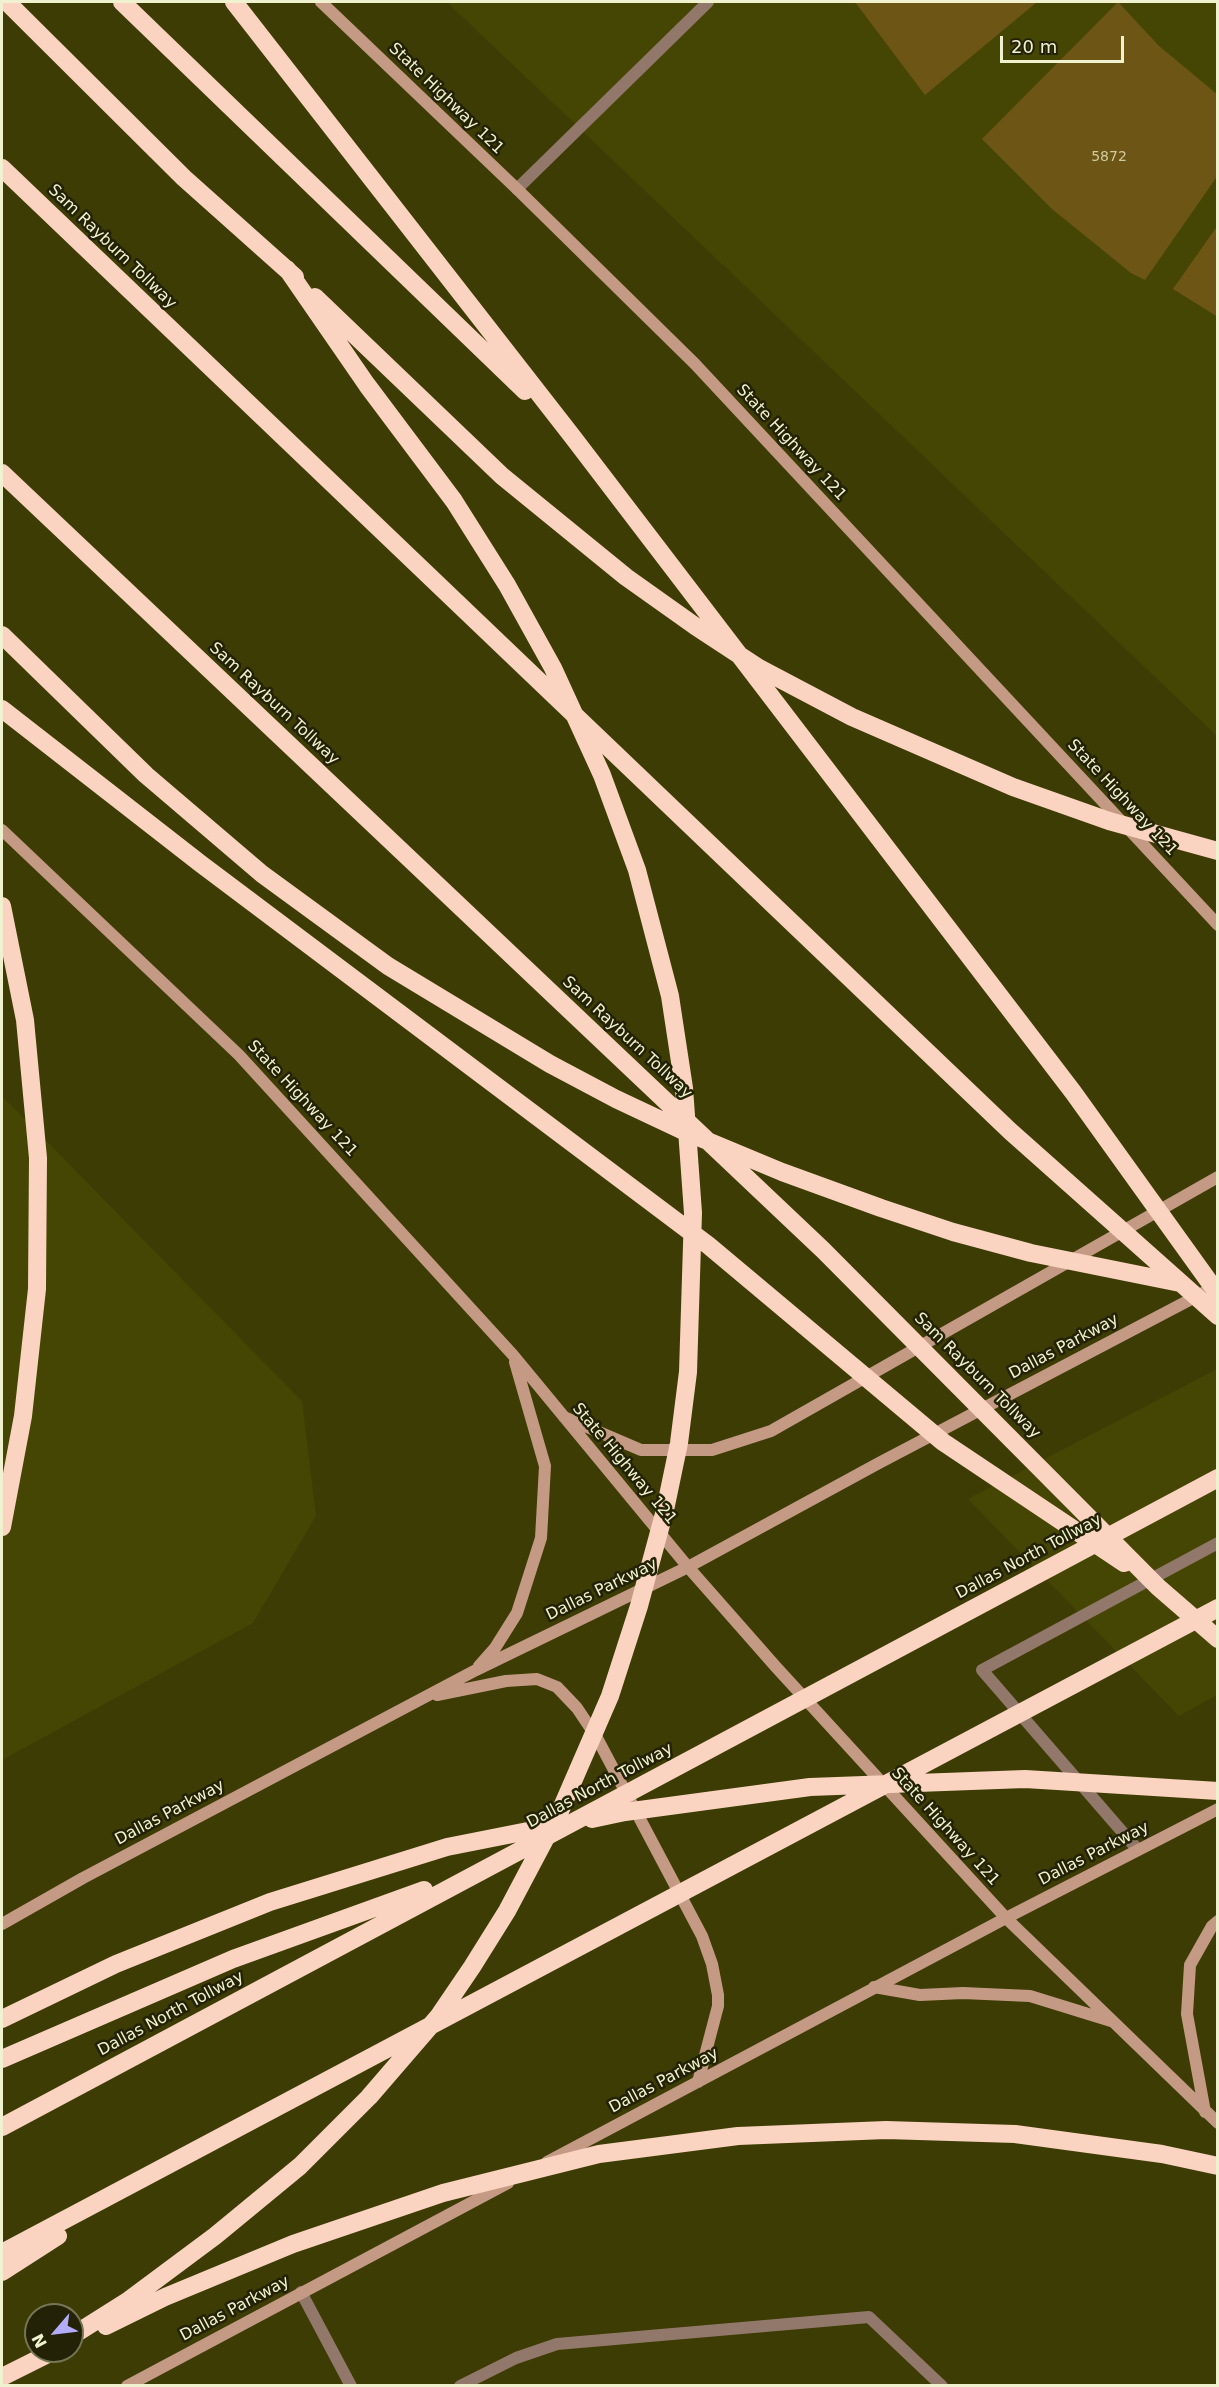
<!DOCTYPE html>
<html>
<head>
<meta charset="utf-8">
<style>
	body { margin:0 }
	#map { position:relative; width:1219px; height:2387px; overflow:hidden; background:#3d3c04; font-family:"DejaVu Sans",sans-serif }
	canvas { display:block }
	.frame { position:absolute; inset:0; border:3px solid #f0f1cf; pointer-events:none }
	.north { position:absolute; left:24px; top:2303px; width:60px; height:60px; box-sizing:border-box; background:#232206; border:2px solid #757556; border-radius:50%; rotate:242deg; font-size:16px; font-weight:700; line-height:24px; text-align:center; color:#f0f1cf }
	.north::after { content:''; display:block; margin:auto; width:21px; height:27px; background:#b4acf9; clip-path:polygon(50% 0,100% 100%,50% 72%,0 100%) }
	.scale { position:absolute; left:1000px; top:36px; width:124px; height:27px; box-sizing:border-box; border:3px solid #f0f1cf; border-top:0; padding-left:8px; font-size:18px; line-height:21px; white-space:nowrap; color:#f0f1cf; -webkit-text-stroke:4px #232206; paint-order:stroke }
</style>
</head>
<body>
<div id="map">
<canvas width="1219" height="2387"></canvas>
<div class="frame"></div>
<div class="north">N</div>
<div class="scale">20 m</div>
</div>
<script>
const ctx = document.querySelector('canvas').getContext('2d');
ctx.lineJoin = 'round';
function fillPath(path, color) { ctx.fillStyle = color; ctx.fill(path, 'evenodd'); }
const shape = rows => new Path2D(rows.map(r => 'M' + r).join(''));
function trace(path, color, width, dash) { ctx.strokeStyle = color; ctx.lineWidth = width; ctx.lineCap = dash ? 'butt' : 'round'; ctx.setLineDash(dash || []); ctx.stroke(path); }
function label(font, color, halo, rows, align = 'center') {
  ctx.font = font + ' "DejaVu Sans",sans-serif'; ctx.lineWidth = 5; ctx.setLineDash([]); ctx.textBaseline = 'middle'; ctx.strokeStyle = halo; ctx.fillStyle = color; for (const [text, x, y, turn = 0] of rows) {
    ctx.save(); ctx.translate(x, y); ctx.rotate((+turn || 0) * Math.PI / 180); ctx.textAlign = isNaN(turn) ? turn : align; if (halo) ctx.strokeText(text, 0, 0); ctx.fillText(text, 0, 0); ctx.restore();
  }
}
fillPath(shape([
	[447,2,1217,2,1217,736],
	[2,1096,302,1401,316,1516,253,1623,2,1760],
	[1217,1369,1217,1695,1179,1716,968,1499]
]), '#464604');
fillPath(shape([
	[855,2,1037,2,925,95],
	[1118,2,1159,46,1218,95,1218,175,1145,280,1131,273,1052,209,982,139],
	[1218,225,1218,317,1173,289]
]), '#6d5615');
trace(shape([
	[517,189,708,2],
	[1138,1850,982,1670,1218,1543],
	[301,2292,351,2386],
	[460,2386,516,2358,557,2344,869,2317,942,2386]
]), '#92786b', 12);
trace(shape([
	[321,2,517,189,695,364,1218,925],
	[2,830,239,1055,513,1355,688,1567,776,1667,1006,1918,1218,2123],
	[564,1417,641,1450,712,1450,771,1431,1218,1177],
	[479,1666,495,1648,517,1613,541,1538,545,1466,515,1362],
	[437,1695,506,1681,537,1679,557,1687,577,1708,597,1738,702,1936,712,1964,718,1995,718,2006,698,2082],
	[2,1924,83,1878,476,1670,688,1567,879,1463,1218,1285],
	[874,1987,920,1995,963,1993,1030,1996,1111,2021],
	[1205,2112,1187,2014,1190,1965,1212,1926,1218,1921],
	[547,2162,1006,1918,1218,1809],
	[127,2386,508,2183]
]), '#c49a85', 12);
trace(shape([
	[7,2,184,178,295,277],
	[122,2,525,391],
	[234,2,572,436,1073,1092,1218,1294],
	[2,168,1010,1131,1218,1316],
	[315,297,502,476,626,577,695,626,759,668,852,717,1013,787,1109,821,1218,851],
	[2,473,823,1250,1158,1587,1218,1639],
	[2,635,146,775,262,874,388,966,550,1064,616,1099,686,1132,782,1172,881,1208,953,1232,1031,1253,1180,1283],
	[2,709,201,864,708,1245,943,1442,1124,1563],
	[2,906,25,1020,38,1158,37,1289,23,1416,2,1527],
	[592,1819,625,1812,810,1787,1025,1779,1218,1791],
	[2,2019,116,1964,270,1902,447,1847,553,1826],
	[2,2059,233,1959,424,1890],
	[2,2127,1218,1478],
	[2,2253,1218,1608],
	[2,2272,58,2236],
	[106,2326,165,2297,293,2244,443,2193,599,2154,738,2136,886,2130,1015,2134,1162,2154,1218,2166],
	[72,2336,129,2300,215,2236,300,2166,369,2097,438,2017,472,1967,507,1911,561,1809,610,1696,639,1606,665,1510,679,1443,688,1372,693,1213,684,1088,670,996,637,870,602,775,553,668,507,585,454,501,367,385,287,269],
	[2,2377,54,2351]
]), '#fad4c0', 18);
label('14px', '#cfcaa0', null, [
	["5872",1109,157]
]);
label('16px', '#f0f1cf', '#232206', [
	["State Highway 121",446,99,44],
	["Sam Rayburn Tollway",112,247,44],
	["State Highway 121",791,443,47],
	["Sam Rayburn Tollway",274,704,43],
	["State Highway 121",1122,798,47],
	["Sam Rayburn Tollway",627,1038,43],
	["State Highway 121",302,1099,47],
	["Dallas Parkway",1064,1347,-28],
	["Sam Rayburn Tollway",977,1376,45],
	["State Highway 121",624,1464,50],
	["Dallas North Tollway",1029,1557,-28],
	["Dallas Parkway",602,1590,-26],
	["Dallas North Tollway",600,1786,-28],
	["Dallas Parkway",170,1813,-28],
	["State Highway 121",945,1827,48],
	["Dallas Parkway",1094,1854,-27],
	["Dallas North Tollway",171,2014,-28],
	["Dallas Parkway",664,2081,-28],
	["Dallas Parkway",235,2309,-28]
]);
</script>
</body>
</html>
